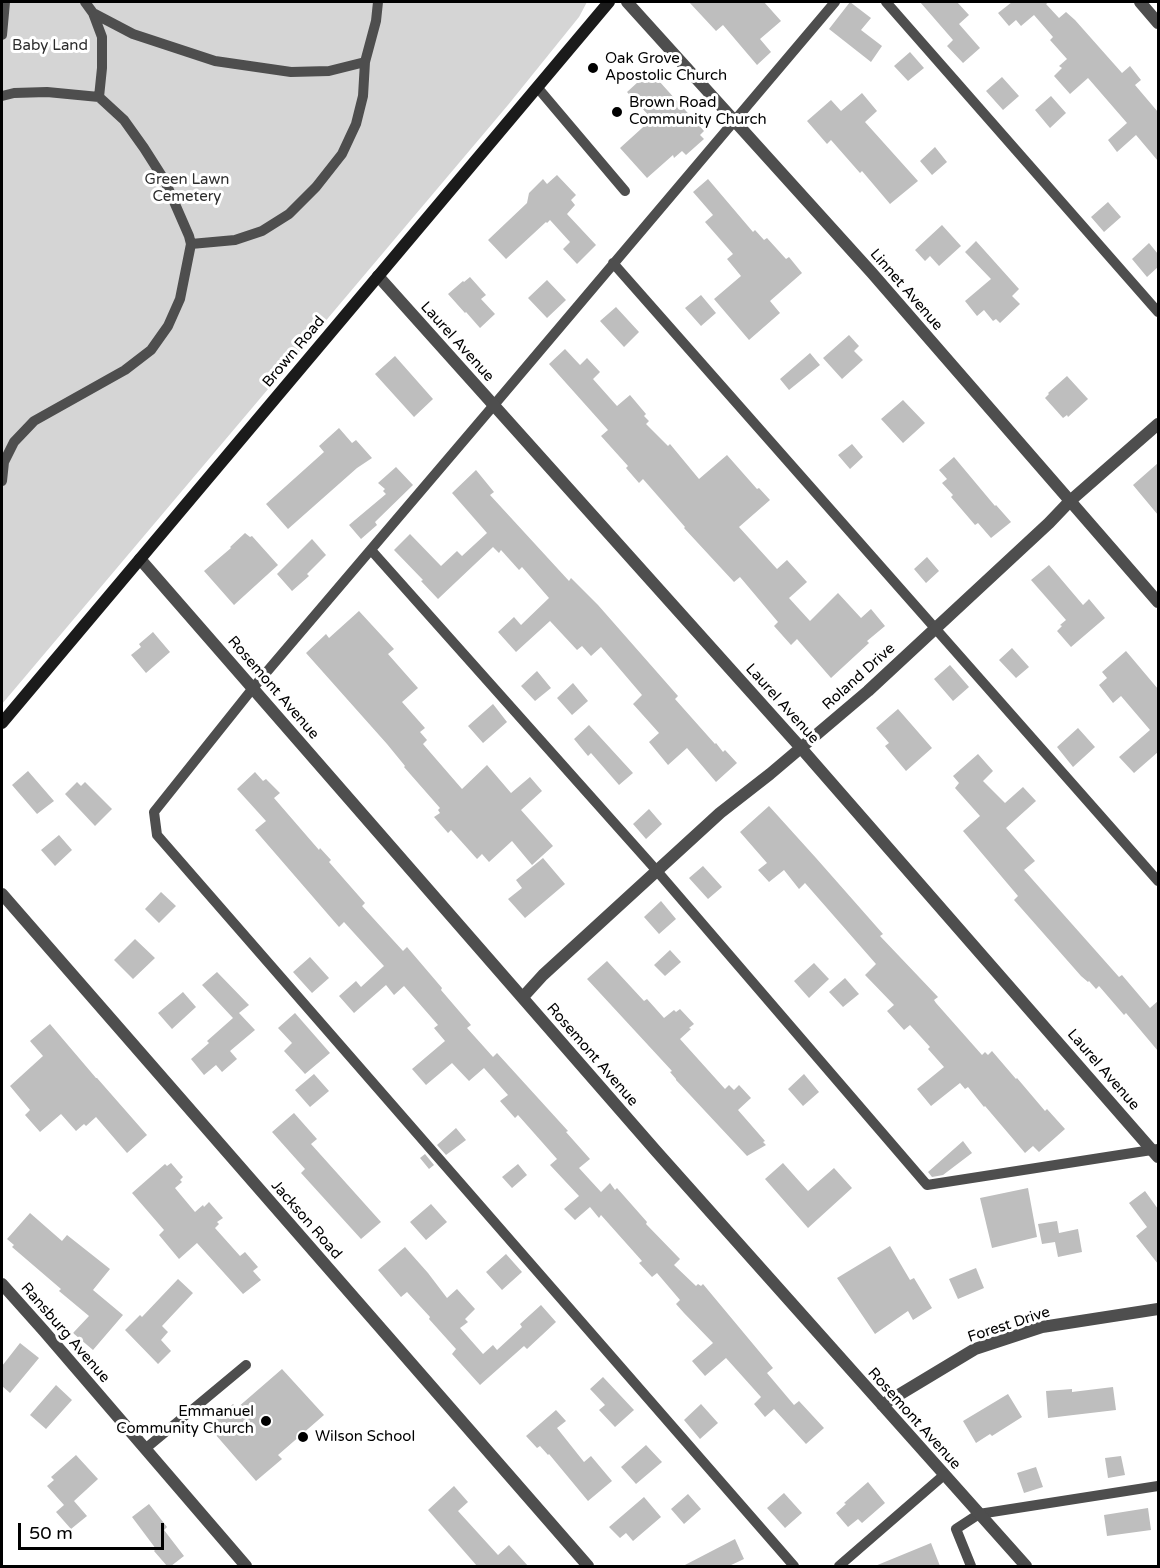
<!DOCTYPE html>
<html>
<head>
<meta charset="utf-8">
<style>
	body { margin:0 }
	#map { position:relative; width:1160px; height:1568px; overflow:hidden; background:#fff; font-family:"Varela Round",sans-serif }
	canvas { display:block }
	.frame { position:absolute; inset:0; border:3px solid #000; pointer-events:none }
	.scale { position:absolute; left:18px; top:1523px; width:146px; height:27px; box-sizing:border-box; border:3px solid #000; border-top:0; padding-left:8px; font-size:18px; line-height:21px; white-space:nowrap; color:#000; -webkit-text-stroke:4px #fff; paint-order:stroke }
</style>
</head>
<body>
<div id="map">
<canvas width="1160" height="1568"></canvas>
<div class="frame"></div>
<div class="scale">50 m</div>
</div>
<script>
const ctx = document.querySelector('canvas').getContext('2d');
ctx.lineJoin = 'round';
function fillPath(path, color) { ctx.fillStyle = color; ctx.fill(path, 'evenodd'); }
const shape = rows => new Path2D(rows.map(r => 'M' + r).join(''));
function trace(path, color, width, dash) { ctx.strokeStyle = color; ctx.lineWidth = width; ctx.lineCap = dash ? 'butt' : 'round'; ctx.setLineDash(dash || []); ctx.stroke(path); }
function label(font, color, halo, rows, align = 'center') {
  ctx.font = font + ' "Varela Round",sans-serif'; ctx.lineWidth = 6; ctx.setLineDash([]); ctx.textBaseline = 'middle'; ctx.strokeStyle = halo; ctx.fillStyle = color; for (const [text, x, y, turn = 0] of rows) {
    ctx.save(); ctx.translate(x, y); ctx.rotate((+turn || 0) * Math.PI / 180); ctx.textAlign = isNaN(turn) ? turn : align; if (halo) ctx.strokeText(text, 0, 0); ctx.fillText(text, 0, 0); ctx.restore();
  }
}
fillPath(shape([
	[2,2,587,2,579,17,508,105,2,704]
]), '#d5d5d5');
fillPath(shape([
	[689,2,764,2,781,21,760,39,771,52,757,65,723,25,716,31],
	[850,2,871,18,861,30,882,46,871,62,829,29],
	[920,2,957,2,969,15,959,24,980,48,963,63,947,46,953,40],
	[1012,2,1049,2,1046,4,1059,18,1066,12,1075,20,1122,73,1130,66,1141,80,1135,85,1158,112,1158,161,1136,135,1117,152,1108,140,1127,123,1088,78,1070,94,1054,76,1062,68,1059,66,1067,59,1050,40,1053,37,1034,15,1021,26,1016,20,1009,26,998,13],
	[910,52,924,68,908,81,894,66],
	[650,71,704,131,700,135,704,139,686,155,682,151,674,158,673,155,647,178,620,148,652,119,627,92],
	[1002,77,1019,96,1003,110,986,91],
	[862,93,877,111,865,122,918,181,890,204,862,171,860,173,831,140,827,144,807,121,831,100,841,111],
	[1051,96,1066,113,1050,128,1035,110],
	[935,147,947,162,932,175,920,161],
	[557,175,576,195,571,200,575,205,567,214,596,245,577,264,563,249,570,242,550,220,547,223,546,222,506,259,488,240,527,203,529,193,543,179,547,184],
	[708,179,753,232,755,230,764,240,767,238,786,259,789,257,802,273,770,301,780,313,749,340,714,299,741,276,727,259,733,254,705,222,713,215,693,192],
	[1108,202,1121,217,1104,232,1091,217],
	[942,225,961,246,939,266,930,256,925,261,915,250],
	[976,241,1019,289,1012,296,1020,304,1000,323,996,319,993,321,984,310,977,316,965,301,991,279,965,252],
	[1149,243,1158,254,1158,267,1147,277,1132,259],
	[470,277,486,295,481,299,495,314,480,328,466,312,465,313,448,294,463,281,464,282],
	[547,280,566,300,547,318,528,298],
	[701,295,716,313,701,326,685,308],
	[616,307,639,332,624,347,600,321],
	[849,335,859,346,854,351,863,360,842,379,823,358],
	[565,349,580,365,587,358,600,372,593,379,617,406,630,395,646,414,644,416,649,421,646,424,668,446,670,444,699,479,727,455,757,489,759,488,770,500,739,527,777,569,787,560,807,582,789,598,810,621,838,593,861,618,871,609,885,626,867,641,869,643,831,678,797,639,791,645,774,626,778,622,740,577,734,582,684,528,685,527,643,479,639,483,626,468,628,466,601,436,608,430,549,364],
	[810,353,820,365,789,390,780,379],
	[395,356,433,399,414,417,375,374],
	[1067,376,1088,399,1068,417,1067,415,1063,418,1045,398,1049,394,1048,393],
	[903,400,925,423,903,443,881,419],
	[339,428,352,443,356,440,372,458,357,468,288,529,266,504,324,452,319,446],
	[852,444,863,457,850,469,838,455],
	[954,457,995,506,996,505,1011,522,991,538,978,523,975,525,951,497,953,495,942,483,947,479,939,470],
	[1158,463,1158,515,1133,485],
	[396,467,413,485,375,522,377,525,361,539,349,525,386,494,383,491,385,489,378,483],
	[476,470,494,492,490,495,569,581,571,578,598,605,678,696,675,699,715,744,716,743,723,752,725,750,737,763,716,782,687,748,668,765,649,742,659,733,633,704,642,695,601,647,591,656,582,646,577,650,550,621,516,652,498,632,514,617,521,625,549,598,522,567,519,570,501,550,499,553,493,547,438,599,421,581,423,580,394,550,410,534,441,566,457,551,462,556,487,533,452,493],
	[245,533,250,537,252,536,278,565,234,605,204,571,231,548,230,547],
	[312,539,326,555,307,574,309,576,292,591,277,574],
	[927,557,939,571,926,583,914,569],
	[1049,565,1083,605,1089,599,1105,618,1071,647,1057,631,1062,626,1060,625,1066,620,1031,580],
	[359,611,394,649,388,654,418,688,402,702,425,728,420,732,427,740,423,744,462,789,487,765,511,793,530,777,542,791,521,810,553,846,532,865,512,841,489,862,482,854,477,859,451,830,448,833,434,817,440,813,438,810,440,808,404,767,405,766,387,744,306,653,326,634,329,638],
	[153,632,170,652,146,673,131,655,141,647,139,644],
	[1012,648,1029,667,1016,678,999,660],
	[1126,651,1158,689,1158,752,1134,773,1119,757,1150,730,1121,696,1113,703,1099,685,1107,678,1102,672],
	[950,665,969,687,953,701,934,679],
	[537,671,551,688,535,701,521,686],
	[573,683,588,701,572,715,557,698],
	[493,704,507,722,483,743,468,726],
	[898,709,932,748,906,771,885,746,889,743,876,728],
	[589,725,633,773,619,785,591,753,588,756,574,739],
	[1078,728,1095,747,1073,767,1057,747],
	[978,754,993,771,983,781,1005,803,1023,787,1036,801,1006,828,1035,861,1024,870,1119,977,1122,975,1150,1008,1158,1001,1158,1051,1126,1013,1124,1015,1099,986,1096,989,1089,981,1088,982,1081,976,1014,900,1018,896,963,831,980,816,955,788,959,783,953,776],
	[28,771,54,801,37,814,12,785],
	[255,772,263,781,266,779,280,793,274,798,319,850,320,848,331,860,329,862,365,903,362,906,403,951,407,947,442,988,441,990,471,1025,467,1028,493,1057,497,1053,568,1131,566,1132,590,1159,579,1168,601,1192,610,1183,615,1190,617,1188,647,1222,646,1224,680,1259,674,1265,696,1286,698,1284,701,1286,703,1284,773,1368,767,1373,794,1405,799,1401,824,1428,806,1444,774,1409,765,1417,754,1404,761,1397,726,1358,705,1376,692,1361,713,1343,684,1313,676,1304,680,1300,657,1273,652,1277,639,1263,642,1261,601,1215,599,1218,590,1207,575,1220,564,1209,579,1196,550,1165,557,1159,518,1115,515,1118,500,1101,508,1095,484,1068,469,1081,452,1063,426,1085,412,1069,445,1041,434,1028,438,1025,404,986,394,995,386,985,354,1013,339,996,356,981,361,987,384,966,344,922,339,927,255,830,266,821,237,789],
	[77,782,81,786,85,782,112,809,95,826,65,794],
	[769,806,816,858,883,934,880,936,938,997,934,1000,936,1003,982,1055,985,1052,988,1055,992,1051,1016,1079,1017,1078,1045,1111,1047,1109,1065,1129,1039,1152,1033,1146,1025,1153,985,1106,984,1107,968,1087,965,1089,960,1083,931,1106,917,1089,944,1067,928,1049,930,1047,910,1025,904,1030,887,1011,894,1005,865,975,876,964,805,883,799,889,784,870,769,882,758,870,767,863,740,832],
	[649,809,662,824,646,839,633,824],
	[59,835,72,850,55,866,41,850],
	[543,858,565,884,525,918,508,899,522,888,516,880],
	[703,866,722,887,708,899,689,878],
	[161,892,176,906,159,923,145,909],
	[661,901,676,919,659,934,644,917],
	[135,939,155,958,133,979,114,960],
	[670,950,681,962,665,976,654,965],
	[310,957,329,978,312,993,293,972],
	[607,961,644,1001,647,999,664,1018,674,1010,676,1012,680,1009,694,1024,689,1028,691,1029,680,1039,725,1089,729,1085,734,1090,739,1085,751,1098,738,1110,765,1141,763,1142,766,1145,747,1156,676,1080,676,1079,670,1072,672,1071,587,979],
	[814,963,829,979,809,998,794,981],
	[217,972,249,1005,239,1013,255,1030,230,1051,237,1059,222,1072,216,1065,204,1075,191,1059,209,1043,207,1041,233,1018,202,985],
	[845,978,859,994,843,1007,829,992],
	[183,992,196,1007,172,1029,158,1013],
	[295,1013,330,1053,305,1074,284,1051,292,1043,278,1028],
	[50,1024,96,1078,97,1078,147,1135,127,1153,96,1117,86,1126,84,1124,76,1131,61,1114,40,1132,25,1115,30,1110,10,1086,43,1056,30,1041],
	[314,1074,329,1091,310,1107,295,1090],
	[804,1074,819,1092,803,1106,788,1089],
	[294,1113,317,1139,311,1144,381,1222,361,1239,301,1173,305,1169,272,1132],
	[456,1128,466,1140,446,1155,437,1145],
	[963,1141,972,1153,943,1175,932,1177,928,1172],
	[425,1154,434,1165,429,1169,420,1158],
	[171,1163,183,1177,180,1180,182,1182,175,1188,195,1212,203,1205,204,1207,209,1202,223,1218,217,1222,219,1224,215,1228,240,1256,245,1252,258,1267,253,1271,261,1280,243,1294,197,1243,179,1259,159,1235,164,1230,132,1193,165,1164,167,1166],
	[783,1163,808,1191,834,1168,852,1188,808,1228,765,1179],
	[518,1164,527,1175,512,1188,502,1177],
	[1028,1188,1037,1237,992,1248,980,1198],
	[1145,1191,1158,1209,1158,1264,1136,1236,1147,1227,1129,1203],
	[431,1204,447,1222,426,1240,410,1222],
	[30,1213,62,1241,67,1235,110,1269,93,1290,123,1315,93,1350,73,1333,89,1316,59,1291,61,1289,12,1247,14,1245,7,1239],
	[1057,1221,1059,1233,1078,1229,1082,1252,1058,1257,1055,1242,1042,1244,1038,1224],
	[890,1246,910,1280,914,1278,932,1308,913,1320,908,1311,875,1334,837,1278],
	[405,1247,428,1273,447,1298,457,1289,475,1309,465,1319,468,1322,460,1328,483,1354,493,1345,497,1350,522,1327,520,1324,541,1305,556,1322,527,1349,524,1346,480,1385,452,1354,456,1349,429,1319,430,1317,407,1292,401,1297,378,1270],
	[506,1254,522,1272,502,1290,486,1272],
	[976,1268,984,1288,958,1299,949,1279],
	[178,1279,193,1293,162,1326,168,1332,161,1340,171,1351,158,1364,125,1330,140,1315,142,1317],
	[20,1343,39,1358,10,1393,2,1386,2,1366],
	[282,1369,324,1415,278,1455,282,1459,256,1481,208,1426,233,1404,237,1408],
	[603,1377,634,1410,615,1427,599,1410,605,1405,590,1389],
	[56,1385,72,1400,46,1429,30,1415],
	[1113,1387,1116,1410,1048,1418,1046,1391,1072,1389,1072,1392],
	[1008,1394,1022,1417,992,1436,990,1434,976,1443,963,1421],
	[701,1404,718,1423,700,1439,684,1420],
	[556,1410,566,1421,557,1428,584,1462,591,1456,612,1481,588,1501,549,1454,548,1455,540,1446,537,1448,526,1436],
	[646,1445,662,1462,636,1484,621,1467],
	[76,1455,98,1479,74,1501,87,1516,71,1529,56,1512,64,1505,47,1486,54,1480,51,1477],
	[1121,1456,1125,1475,1108,1478,1105,1458],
	[1036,1467,1043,1487,1024,1493,1017,1473],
	[868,1482,885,1503,862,1523,858,1519,848,1527,836,1513,846,1504,844,1503],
	[454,1486,468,1502,458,1511,498,1555,509,1545,528,1566,477,1566,428,1510],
	[784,1493,802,1513,785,1528,767,1508],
	[688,1494,701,1509,684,1524,671,1509],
	[644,1497,661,1517,633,1541,626,1533,620,1538,609,1527],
	[149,1504,167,1527,164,1530,184,1556,171,1566,167,1566,154,1551,156,1549,132,1517],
	[1148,1508,1151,1530,1107,1536,1104,1515],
	[735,1539,744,1559,729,1566,683,1566],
	[931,1543,940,1566,875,1566]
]), '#bebebe');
trace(shape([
	[85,2,93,13,102,37,102,68,99,97],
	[886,2,1158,312],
	[93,13,133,34,215,61,291,72,329,71,365,62],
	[2,35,5,2],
	[537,87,625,191],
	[2,96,14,93,47,92,99,97,124,120,144,148,165,181,189,236,191,244,180,299,168,326,151,350,125,370,34,421,14,442,4,462,2,481],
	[191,244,235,240,262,231,289,214,316,187,342,154,356,124,363,96,365,62,376,21,378,2],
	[613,263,1158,881],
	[371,550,657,871,927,1185,1158,1149],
	[145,1449,246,1365],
	[794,1566,157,835,154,812,253,688,494,405,835,2],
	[839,1566,944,1475],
	[971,1566,956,1529,979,1514,1158,1486]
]), '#4e4e4e', 10);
trace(shape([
	[627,2,872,273,1158,602],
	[1140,2,1158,23],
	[378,276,801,748,1158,1157],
	[140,559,656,1151,1026,1566],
	[2,894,588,1566],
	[523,997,543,975,720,813,770,774,868,691,1049,523,1070,501,1158,424],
	[2,1284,44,1331,246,1566],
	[882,1405,975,1349,1042,1327,1158,1309]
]), '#4e4e4e', 12);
trace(shape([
	[2,723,609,2]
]), '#1b1b1b', 12);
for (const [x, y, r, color] of [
	[593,68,6,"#000"],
	[617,112,6,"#000"],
	[266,1421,6,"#000"],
	[303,1437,6,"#000"]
]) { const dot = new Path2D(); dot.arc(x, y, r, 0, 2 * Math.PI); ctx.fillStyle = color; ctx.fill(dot); trace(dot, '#fff', 2); }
label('15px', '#2c2c2c', '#fff', [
	["Baby Land",50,46],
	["Green Lawn",187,180],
	["Cemetery",187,197]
]);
label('15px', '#000', '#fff', [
	["Oak Grove",605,59],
	["Apostolic Church",605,76],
	["Brown Road",629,103],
	["Community Church",629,120],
	["Emmanuel",254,1412,"right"],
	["Community Church",254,1429,"right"],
	["Wilson School",315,1437]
], 'left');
label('15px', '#000', '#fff', [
	["Linnet Avenue",906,290,49],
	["Laurel Avenue",457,342,48],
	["Brown Road",294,352,-50],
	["Roland Drive",859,677,-42],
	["Rosemont Avenue",273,688,49],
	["Laurel Avenue",782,704,48],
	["Rosemont Avenue",592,1055,49],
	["Laurel Avenue",1103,1070,49],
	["Jackson Road",306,1220,49],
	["Forest Drive",1009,1325,-18],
	["Ransburg Avenue",65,1333,49],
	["Rosemont Avenue",914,1419,48]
]);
</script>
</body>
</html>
